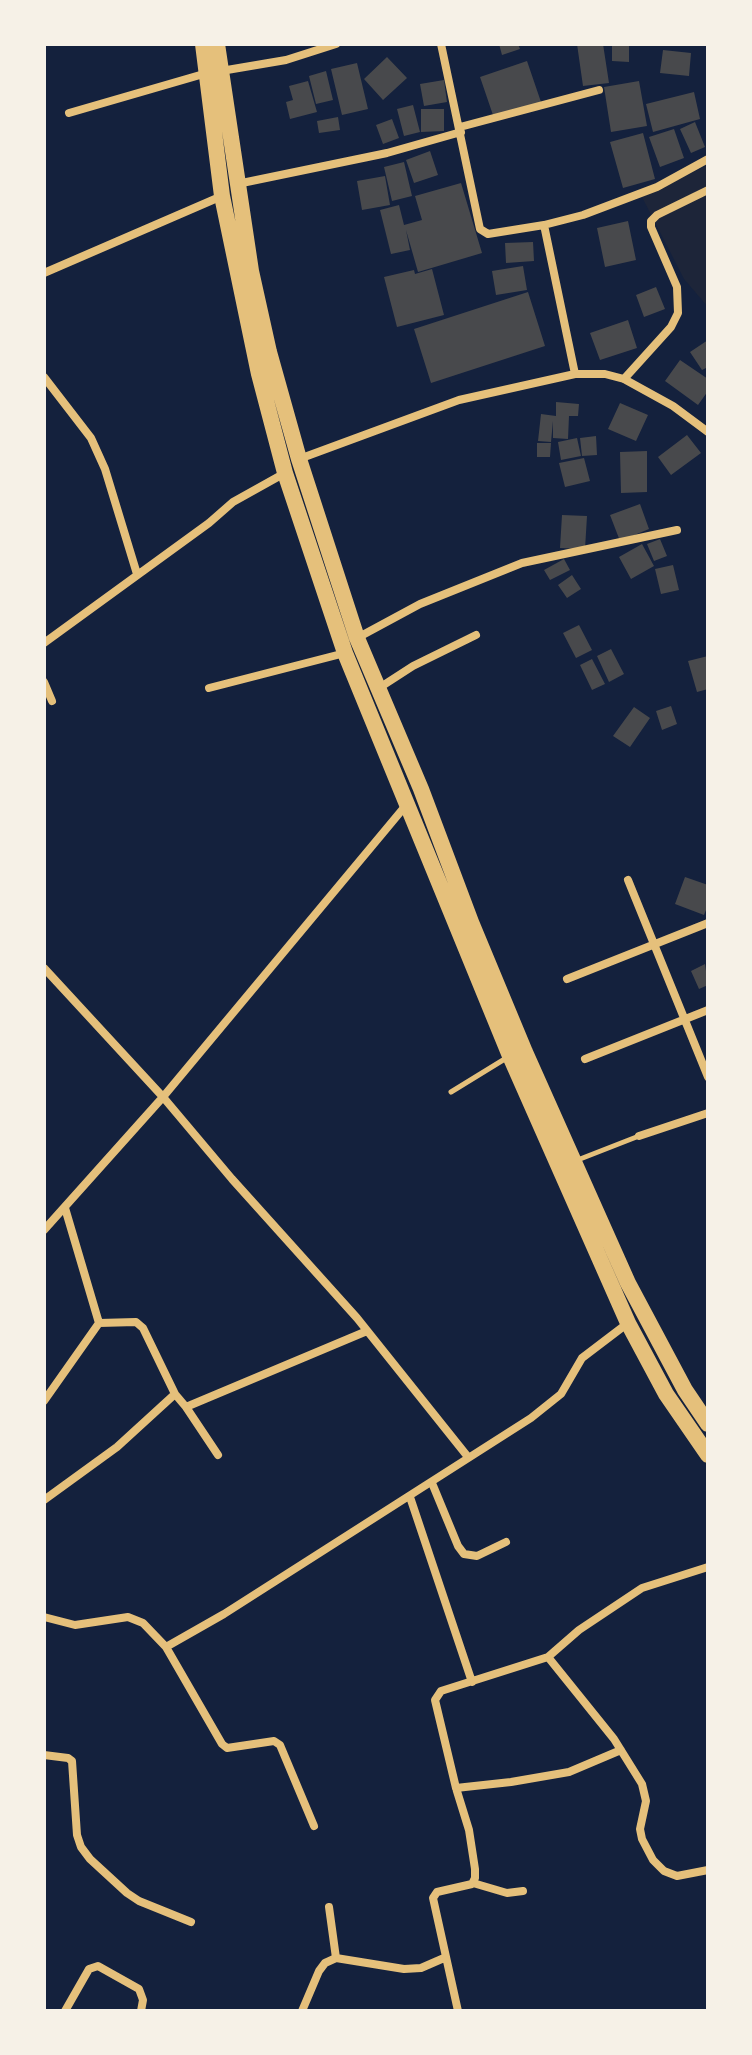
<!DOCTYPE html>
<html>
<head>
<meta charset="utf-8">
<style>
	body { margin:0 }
	#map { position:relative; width:752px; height:2055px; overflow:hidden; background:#14213d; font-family:"Nunito Sans",sans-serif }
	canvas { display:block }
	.frame { position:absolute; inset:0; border:46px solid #f6f1e7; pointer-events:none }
</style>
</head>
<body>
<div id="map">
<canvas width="752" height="2055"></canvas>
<div class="frame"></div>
</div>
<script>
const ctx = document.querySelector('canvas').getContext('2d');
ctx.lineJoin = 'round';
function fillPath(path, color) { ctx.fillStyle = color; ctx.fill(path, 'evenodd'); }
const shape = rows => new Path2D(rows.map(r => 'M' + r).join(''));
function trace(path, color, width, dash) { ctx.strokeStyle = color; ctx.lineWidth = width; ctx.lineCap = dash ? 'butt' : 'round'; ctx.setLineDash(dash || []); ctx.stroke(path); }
fillPath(shape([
	[708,165,708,307,684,279,642,197]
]), '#1d2539');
fillPath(shape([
	[499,44,518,44,520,49,502,55],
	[577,44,603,44,609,83,583,86],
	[612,44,629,44,629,62,612,61],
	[663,50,691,53,689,76,660,73],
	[387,57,407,78,383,100,364,79],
	[527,61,541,102,494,118,480,77],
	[357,63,368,109,342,115,331,69],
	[326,71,333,100,316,104,309,76],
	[444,80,447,102,424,106,420,84],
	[308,81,317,112,290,119,286,102,293,100,289,86],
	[639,81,647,126,611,132,604,87],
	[694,92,700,119,653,132,646,104],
	[413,105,420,132,404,136,397,109],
	[421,109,444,109,444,131,421,132],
	[338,117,340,130,319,133,317,121],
	[392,119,399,138,383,144,376,125],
	[695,122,705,147,691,153,680,129],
	[674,129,684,158,660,167,649,137],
	[643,133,655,179,623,188,610,142],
	[430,151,438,175,414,183,406,160],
	[404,162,412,196,392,201,384,167],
	[385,176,390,205,362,210,357,181],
	[461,183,482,253,418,272,406,230,410,250,391,254,380,210,399,205,404,225,422,220,415,196],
	[628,221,636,260,605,267,597,228],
	[533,242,534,261,506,263,505,243],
	[523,266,527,290,496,295,492,271],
	[432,269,444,315,397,327,384,277,414,270,415,274],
	[656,287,665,309,644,317,636,295],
	[528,292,545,346,431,383,414,329],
	[628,320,637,348,600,360,590,333],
	[708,340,708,367,702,370,690,352],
	[680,360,708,379,708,391,698,405,665,381],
	[556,402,579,404,578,416,569,416,568,439,553,438,553,421,551,442,538,441,541,414,556,416],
	[620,403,648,415,636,441,608,429],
	[687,435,701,453,671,475,658,457],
	[596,436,597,455,582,456,580,438],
	[577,438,581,456,561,460,558,442],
	[537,443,551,443,550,457,537,457],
	[647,451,647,492,621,493,620,452],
	[584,458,590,481,565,487,559,463],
	[640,504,649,529,620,541,610,515],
	[562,515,587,516,585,549,560,548],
	[660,539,667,556,654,561,647,544],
	[642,544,654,566,631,579,619,557],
	[564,559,570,570,550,580,544,570],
	[673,565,679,590,661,594,655,569],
	[572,575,581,589,567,598,558,585],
	[579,625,592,650,576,658,563,633],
	[611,649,624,674,609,682,597,656],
	[708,656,708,689,697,692,688,661],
	[592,659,605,684,592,690,580,665],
	[671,706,677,724,662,730,656,711],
	[634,707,650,718,630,747,613,736],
	[685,877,708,885,708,905,704,915,675,904],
	[705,964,708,985,699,989,691,971]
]), '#48494c');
trace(shape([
	[451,1092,508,1057],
	[575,1161,639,1136]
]), '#e5c07b', 5);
trace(shape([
	[441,44,480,229,488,234,544,225,575,374],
	[221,71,286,60,336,44],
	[69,113,207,73],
	[460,127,599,90],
	[237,184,387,153,461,132],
	[544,225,583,215,657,187,708,159],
	[44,273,222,196],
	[44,377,91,438,105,469,137,574],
	[624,379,671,327,678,313,677,287,651,227,651,221,657,215,708,190],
	[299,459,459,400,575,374,605,374,624,379,673,406,708,432],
	[357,638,420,604,522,563,677,530],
	[44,643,209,523,233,502,285,473],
	[44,682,52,701],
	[209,688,345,653],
	[379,688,413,666,476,635],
	[628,880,708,1077],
	[44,968,163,1097,232,1179,357,1318,468,1457],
	[567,979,708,923],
	[585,1059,708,1010],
	[639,1136,708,1113],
	[65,1208,99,1323],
	[44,1230,163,1097,407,804],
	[99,1323,136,1322,143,1328,175,1394,186,1407,367,1331],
	[44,1401,99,1323],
	[186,1407,218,1455],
	[432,1483,458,1546,464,1554,477,1556,506,1542],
	[410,1497,472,1682],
	[44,1500,117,1447,175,1394],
	[708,1567,642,1588,579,1630,548,1657,614,1739,642,1784,646,1801,640,1829,642,1839,653,1860,664,1871,677,1876,708,1870],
	[44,1617,75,1625,128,1617,143,1623,166,1647,222,1744,227,1748,274,1741,280,1745,314,1826],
	[166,1647,224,1614,531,1418,561,1394,582,1358,628,1323],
	[44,1755,68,1758,72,1761,77,1835,81,1847,90,1859,127,1893,139,1901,191,1922],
	[456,1788,511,1782,569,1772,621,1750],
	[473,1883,507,1893,523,1891],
	[329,1907,336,1958],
	[65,2011,89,1969,98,1966,139,1989,143,2000,141,2011],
	[302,2011,319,1971,325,1963,336,1958,404,1969,421,1968,444,1958],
	[458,2011,433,1898,437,1892,472,1884,475,1878,475,1869,469,1830,456,1788,435,1700,441,1691,548,1657]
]), '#e5c07b', 8);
trace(shape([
	[203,44,222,196,259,374,285,473,345,653,510,1056,628,1323,666,1394,708,1455],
	[217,44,251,271,269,352,299,459,357,638,421,789,471,922,525,1052,628,1283,685,1390,708,1424]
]), '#e5c07b', 16);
</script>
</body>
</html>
